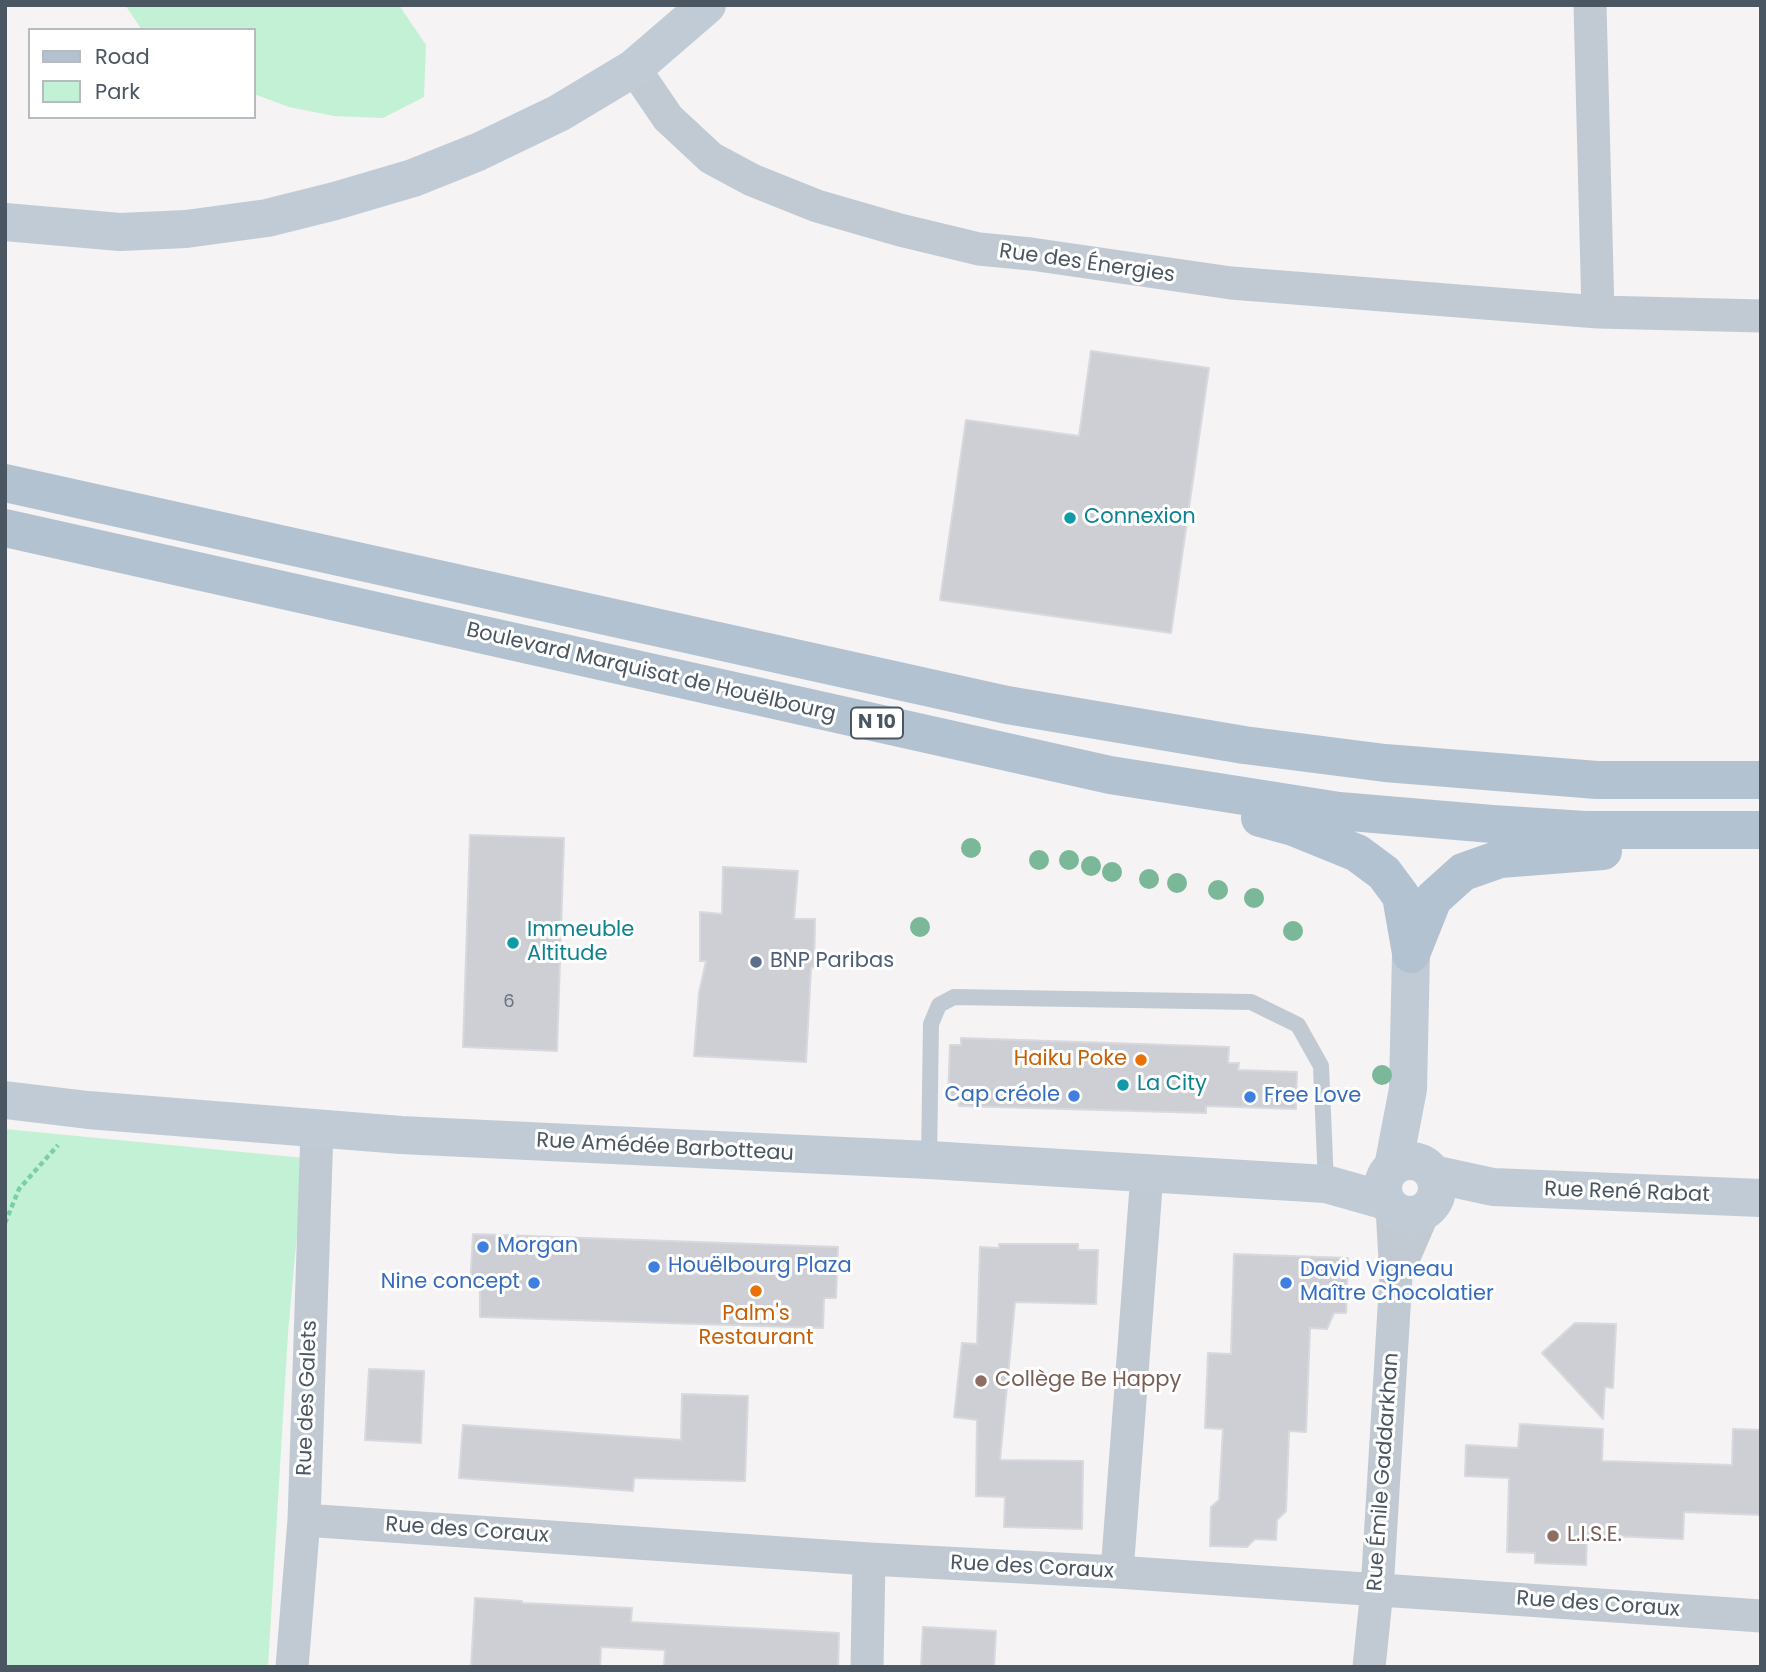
<!DOCTYPE html>
<html>
<head>
<meta charset="utf-8">
<style>
	body { margin:0 }
	#map { position:relative; width:1766px; height:1672px; overflow:hidden; background:#f5f3f3; font-family:Poppins,sans-serif }
	canvas { display:block }
	.frame { position:absolute; inset:0; border:7px solid #4a5661; pointer-events:none }
	.legend { position:absolute; left:28px; top:28px; width:228px; height:91px; box-sizing:border-box; background:#fff; border:2px solid #b7bbc0; margin:0; padding:9px 12px; list-style:none; font-size:21px; color:#4a5661 }
	.legend li { display:flex; align-items:center; gap:14px; height:35px }
	.legend b { width:35px; border:2px solid #b7bbc0 }
</style>
</head>
<body>
<div id="map">
<canvas width="1766" height="1672"></canvas>
<div class="frame"></div>
<ul class="legend">
<li><b style="height:9px;background:#b3c2d1"></b>Road</li>
<li><b style="height:19px;background:#c3f1d5"></b>Park</li>
</ul>
</div>
<script>
const ctx = document.querySelector('canvas').getContext('2d');
ctx.lineJoin = 'round';
function fillPath(path, color) { ctx.fillStyle = color; ctx.fill(path, 'evenodd'); }
const shape = rows => new Path2D(rows.map(r => 'M' + r).join(''));
function trace(path, color, width, dash) { ctx.strokeStyle = color; ctx.lineWidth = width; ctx.lineCap = dash ? 'butt' : 'round'; ctx.setLineDash(dash || []); ctx.stroke(path); }
function label(font, color, halo, rows, align = 'center') {
  ctx.font = font + ' Poppins,sans-serif'; ctx.lineWidth = 6; ctx.setLineDash([]); ctx.textBaseline = 'middle'; ctx.strokeStyle = halo; ctx.fillStyle = color; for (const [text, x, y, turn = 0] of rows) {
    ctx.save(); ctx.translate(x, y); ctx.rotate((+turn || 0) * Math.PI / 180); ctx.textAlign = isNaN(turn) ? turn : align; if (halo) ctx.strokeText(text, 0, 0); ctx.fillText(text, 0, 0); ctx.restore();
  }
}
fillPath(shape([
	[125,5,399,5,426,45,424,97,383,118,334,116,289,107,254,94,254,30,142,30],
	[5,1129,304,1158,288,1333,268,1667,5,1667]
]), '#c3f1d5');
const building = shape([
	[1091,351,1209,368,1171,633,940,600,966,420,1079,436,1091,351],
	[470,835,564,838,557,1051,463,1047,470,835],
	[723,867,798,871,794,919,815,919,814,967,811,968,806,1062,694,1056,699,993,706,961,700,961,700,912,722,914,723,867],
	[961,1038,1229,1047,1228,1063,1239,1063,1238,1070,1297,1072,1296,1109,1206,1106,1206,1113,959,1106,959,1099,948,1098,950,1045,961,1045,961,1038],
	[473,1234,838,1247,836,1298,824,1298,823,1328,480,1317,480,1288,470,1288,473,1234],
	[999,1244,1078,1244,1078,1250,1098,1250,1096,1304,1015,1302,1000,1460,1083,1461,1082,1529,1004,1527,1005,1497,976,1496,977,1420,954,1417,962,1343,977,1344,980,1247,999,1248,999,1244],
	[1234,1254,1348,1258,1346,1313,1334,1313,1327,1329,1310,1328,1306,1432,1289,1431,1286,1511,1277,1520,1276,1540,1255,1539,1247,1547,1210,1546,1211,1507,1219,1500,1223,1429,1205,1428,1208,1353,1231,1354,1234,1254],
	[1575,1323,1616,1324,1613,1388,1605,1387,1603,1419,1542,1353,1575,1323],
	[369,1369,424,1371,421,1443,365,1440,369,1369],
	[682,1394,748,1396,745,1481,634,1478,633,1491,459,1478,463,1425,681,1440,682,1394],
	[1520,1424,1603,1429,1602,1461,1732,1465,1733,1429,1761,1430,1761,1515,1684,1512,1683,1539,1587,1535,1586,1565,1535,1563,1535,1553,1507,1552,1509,1478,1465,1476,1466,1445,1518,1448,1520,1424],
	[475,1598,522,1601,522,1603,632,1608,631,1622,839,1633,838,1667,664,1667,665,1650,601,1647,600,1667,471,1667,475,1598],
	[923,1627,996,1631,994,1667,921,1667,923,1627]
]);
fillPath(building, '#cdcfd5');
trace(building, '#d7d9de', 2);
trace(shape([
	[5,1223,19,1189,58,1145]
]), '#7ad0a6', 4.5, [5, 3.5]);
trace(shape([
	[929,1160,931,1024,939,1005,954,997,1251,1002,1298,1025,1321,1066,1326,1184]
]), '#c1cad2', 16);
trace(shape([
	[1590,5,1598,312],
	[634,68,668,118,711,158,752,180,817,206,900,230,979,249,1031,254,1231,283,1598,312,1761,316],
	[1398,1271,1424,1211],
	[304,1520,869,1559,1117,1572,1761,1616],
	[1117,1572,1147,1174],
	[292,1667,304,1520,317,1130],
	[867,1667,869,1559],
	[1369,1667,1377,1590,1396,1276,1392,1208]
]), '#c1cad2', 33);
trace(shape([
	[5,222,120,232,186,229,267,218,335,201,413,178,478,152,559,113,634,68,707,5],
	[5,1100,88,1110,401,1135,929,1160,1326,1184,1386,1201],
	'1383 1188a27 27 0 1 1 54 0a27 27 0 1 1-54 0Z',
	[1393,1167,1408,1089,1411,954],
	[1433,1174,1493,1187,1761,1198]
]), '#c1cbd6', 38);
trace(shape([
	[5,483,1007,705,1244,745,1385,763,1597,780,1761,780],
	[5,528,1110,775,1339,811,1492,824,1585,830,1761,830],
	[1260,818,1293,827,1357,853,1384,873,1401,896,1411,953],
	[1411,954,1433,899,1463,872,1500,859,1603,851]
]), '#b3c2d1', 38);
ctx.fillStyle = '#7bb799';
for (const [x, y] of [
	[971,848],
	[1039,860],
	[1069,860],
	[1091,866],
	[1112,872],
	[1149,879],
	[1177,883],
	[1218,890],
	[1254,898],
	[920,927],
	[1293,931],
	[1382,1075]
]) { ctx.beginPath(); ctx.arc(x, y, 10, 0, 2 * Math.PI); ctx.fill(); }
for (const [x, y, r, color] of [
	[1070,518,7,"#0f9aa8"],
	[513,943,7,"#0f9aa8"],
	[756,962,7,"#5c6f8a"],
	[1141,1060,7,"#e8710a"],
	[1123,1085,7,"#0f9aa8"],
	[1074,1096,7,"#3f7fe0"],
	[1250,1097,7,"#3f7fe0"],
	[483,1247,7,"#3f7fe0"],
	[654,1267,7,"#3f7fe0"],
	[534,1283,7,"#3f7fe0"],
	[1286,1283,7,"#3f7fe0"],
	[756,1291,7,"#e8710a"],
	[981,1381,7,"#8d6e63"],
	[1553,1536,7,"#8d6e63"]
]) { const dot = new Path2D(); dot.arc(x, y, r, 0, 2 * Math.PI); ctx.fillStyle = color; ctx.fill(dot); trace(dot, '#fff', 2.5); }
label('18px', '#6b747e', null, [
	["6",509,1002]
]);
for (const [x, y, w] of [
	[877,723,52]
]) { const box = new Path2D(); box.roundRect(x - w / 2, y - 15.5, w, 31, 5); ctx.fillStyle = '#fff'; ctx.fill(box); trace(box, '#4a5661', 2); }
label('bold 19px', '#4a5661', null, [
	["N 10",877,723]
]);
label('21px', '#4a5661', '#fff', [
	["Rue des Énergies",1087,264,8],
	["Boulevard Marquisat de Houëlbourg",651,673,13],
	["Rue Amédée Barbotteau",665,1148,3],
	["Rue René Rabat",1627,1193,2],
	["Rue des Galets",308,1398,-88],
	["Rue Émile Gaddarkhan",1384,1472,-86],
	["Rue des Coraux",467,1531,4],
	["Rue des Coraux",1032,1568,3],
	["Rue des Coraux",1598,1605,4]
]);
label('21px', '#0d838f', '#fff', [
	["Connexion",1084,518],
	["Immeuble",527,931],
	["Altitude",527,955],
	["La City",1137,1085]
], 'left');
label('21px', '#4e5e75', '#fff', [
	["BNP Paribas",770,962]
], 'left');
label('21px', '#c56008', '#fff', [
	["Haiku Poke",1127,1060],
	["Palm's",756,1315,"center"],
	["Restaurant",756,1339,"center"]
], 'right');
label('21px', '#366cbe', '#fff', [
	["Cap créole",1060,1096,"right"],
	["Free Love",1264,1097],
	["Morgan",497,1247],
	["Houëlbourg Plaza",668,1267],
	["David Vigneau",1300,1271],
	["Maître Chocolatier",1300,1295],
	["Nine concept",520,1283,"right"]
], 'left');
label('21px', '#785e54', '#fff', [
	["Collège Be Happy",995,1381],
	["L.I.S.E.",1567,1536]
], 'left');
</script>
</body>
</html>
